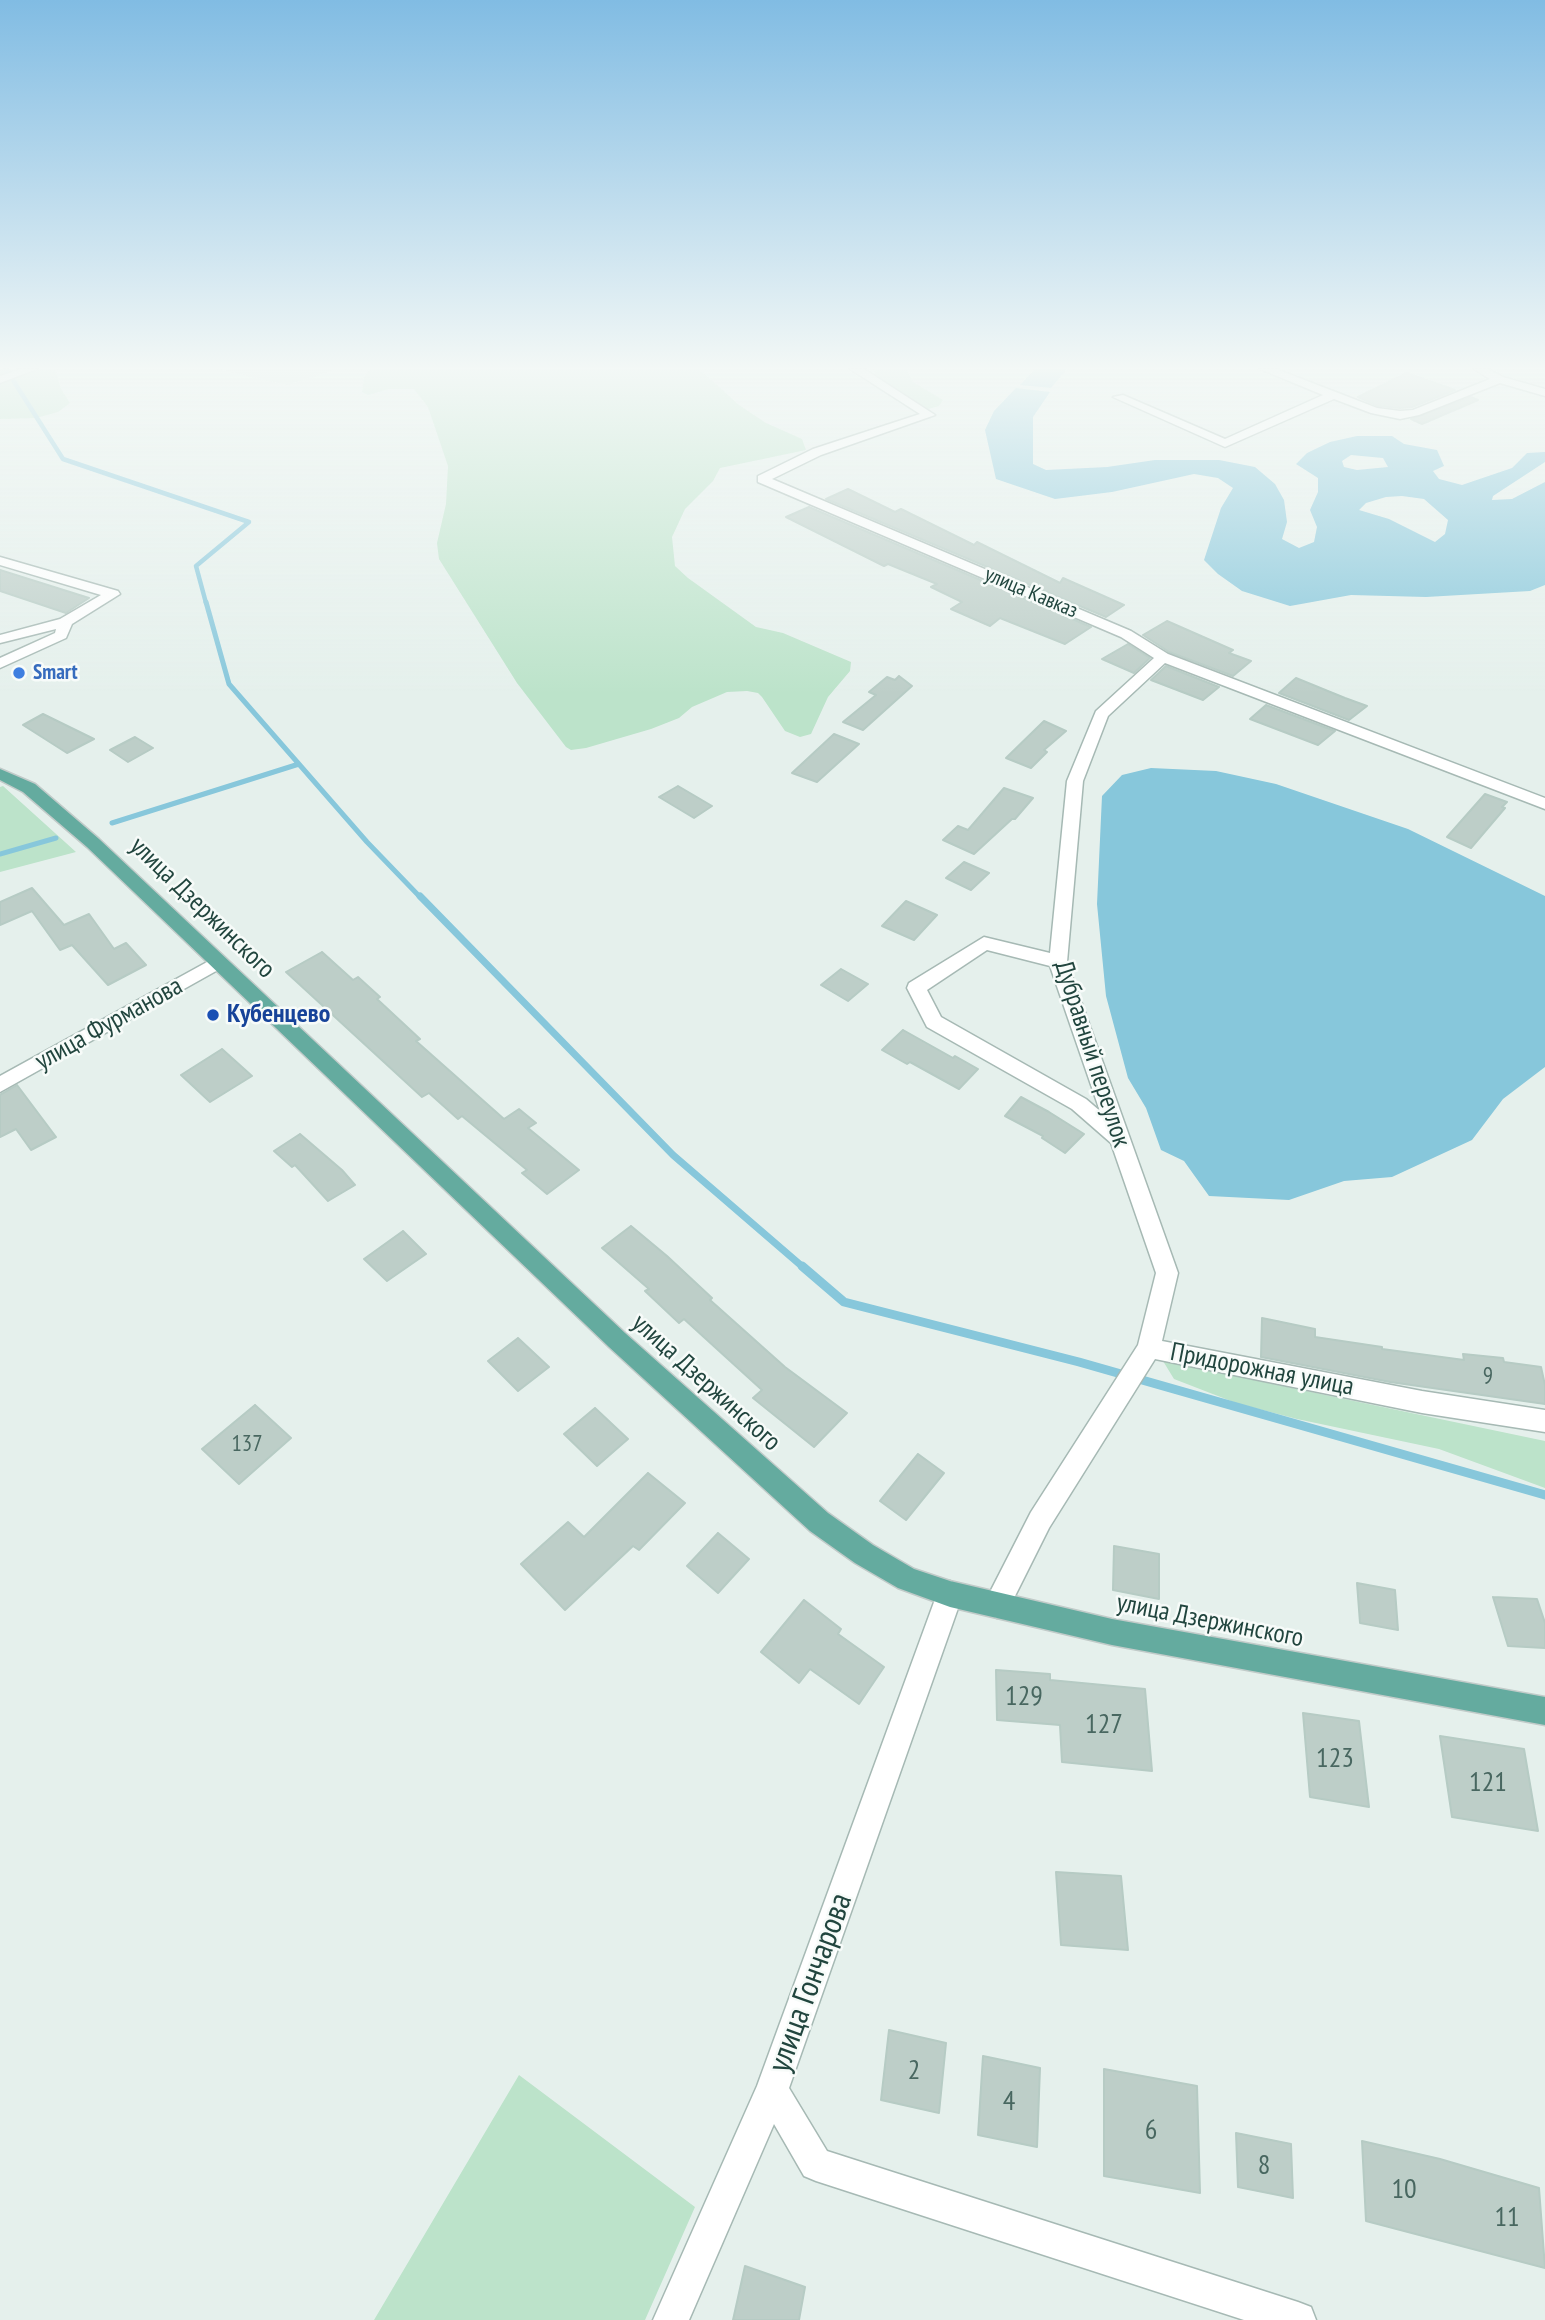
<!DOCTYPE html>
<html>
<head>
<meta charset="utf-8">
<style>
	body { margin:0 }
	canvas { display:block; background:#e5f0ec }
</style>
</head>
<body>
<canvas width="1545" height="2320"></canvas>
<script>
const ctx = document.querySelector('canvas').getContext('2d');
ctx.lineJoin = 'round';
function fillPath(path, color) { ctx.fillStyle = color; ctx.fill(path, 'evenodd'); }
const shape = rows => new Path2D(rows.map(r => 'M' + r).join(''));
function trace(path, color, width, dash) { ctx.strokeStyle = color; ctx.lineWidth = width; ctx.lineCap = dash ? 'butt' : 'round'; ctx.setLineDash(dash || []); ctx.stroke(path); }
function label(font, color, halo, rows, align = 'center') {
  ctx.font = font + ' "PT Sans Narrow",sans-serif'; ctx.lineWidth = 5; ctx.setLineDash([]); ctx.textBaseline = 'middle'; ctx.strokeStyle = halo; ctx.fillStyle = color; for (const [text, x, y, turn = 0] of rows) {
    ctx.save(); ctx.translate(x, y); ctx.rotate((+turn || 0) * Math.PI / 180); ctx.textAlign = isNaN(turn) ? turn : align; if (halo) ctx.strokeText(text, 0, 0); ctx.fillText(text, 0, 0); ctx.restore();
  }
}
fillPath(shape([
	[218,369,338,369,287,385]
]), '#d3e1db');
fillPath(shape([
	[0,369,55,369,61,389,70,403,58,412,36,418,0,419],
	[370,369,699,369,739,405,766,423,802,439,806,450,720,468,713,481,685,509,672,537,675,566,688,578,756,627,783,633,851,662,850,671,828,697,811,734,800,737,785,731,762,697,758,693,747,691,727,692,692,707,679,718,651,729,586,748,571,750,566,747,517,683,439,559,437,543,446,504,448,466,428,407,414,389,389,389,368,395,362,392,364,377],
	[874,369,906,369,913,382,943,400,939,406,924,410,915,407,903,393,876,379],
	[3,786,76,852,0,872,0,787],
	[1163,1361,1545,1441,1545,1488,1439,1449,1297,1419,1236,1403,1174,1379],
	[519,2075,695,2207,645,2320,374,2320]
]), '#bce3ca');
fillPath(shape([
	[1035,369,1067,369,1051,388,1020,385],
	[1016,388,1050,392,1033,417,1033,464,1046,470,1107,467,1155,460,1219,460,1255,467,1275,484,1284,500,1287,522,1282,539,1299,548,1314,542,1317,527,1310,510,1318,492,1318,478,1296,464,1307,453,1330,442,1357,436,1392,436,1404,444,1437,450,1444,466,1433,471,1439,479,1462,485,1512,468,1527,453,1545,452,1545,462,1493,496,1492,500,1512,499,1545,482,1545,585,1530,591,1426,597,1351,595,1290,606,1242,591,1218,574,1204,560,1221,508,1233,488,1218,478,1194,474,1112,492,1055,499,996,479,985,430,994,411],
	[1351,455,1383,458,1388,467,1357,470,1344,467,1342,461],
	[1402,496,1424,499,1448,520,1445,534,1435,542,1389,519,1359,510,1366,503,1386,497],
	[1151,768,1216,771,1276,784,1408,829,1545,896,1545,1067,1503,1099,1472,1140,1392,1177,1344,1181,1289,1200,1209,1196,1184,1161,1161,1150,1146,1108,1128,1078,1106,996,1097,904,1102,796,1122,775]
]), '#87c7db');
trace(shape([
	[6,369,63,459,249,522,196,566,206,603]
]), '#87c7db', 4.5);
trace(shape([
	[206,602,229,684,367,842,421,898],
	[112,823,299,764],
	[0,854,56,838]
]), '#87c7db', 5);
trace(shape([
	[420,896,673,1155,804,1268]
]), '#87c7db', 7);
trace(shape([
	[802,1266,844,1302,1079,1362,1545,1495]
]), '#87c7db', 9);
const building = shape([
	[1407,373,1455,390,1412,407,1400,408,1378,406,1358,397,1407,373],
	[1471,397,1478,400,1422,424,1411,419,1471,397],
	[848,489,895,512,901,509,974,545,977,542,1060,583,1063,578,1124,605,1106,617,826,499,848,489],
	[809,507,1091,627,1065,644,1000,618,990,626,951,609,962,602,931,587,937,584,888,564,884,566,786,517,809,507],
	[0,570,89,598,66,613,0,591,0,570],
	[1167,621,1233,650,1229,653,1251,661,1233,676,1169,652,1143,635,1167,621],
	[1128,644,1150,658,1134,673,1102,659,1128,644],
	[1166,666,1219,687,1203,700,1151,680,1166,666],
	[899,676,912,686,863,730,843,722,876,695,869,692,887,677,895,680,899,676],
	[1296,678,1345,698,1367,706,1349,720,1279,693,1296,678],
	[1266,705,1335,731,1318,745,1250,719,1266,705],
	[43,714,94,739,67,753,23,725,43,714],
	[1044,721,1066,731,1044,750,1047,752,1031,768,1006,758,1044,721],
	[834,734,859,744,817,782,792,773,834,734],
	[135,737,153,748,128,762,110,750,135,737],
	[678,786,712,806,694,818,659,797,678,786],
	[1004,788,1033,798,1015,819,1012,819,974,854,943,840,958,826,968,830,1004,788],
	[1485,794,1507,802,1502,807,1505,808,1471,848,1447,837,1485,794],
	[964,862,989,873,971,890,946,878,964,862],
	[32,888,64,925,89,914,114,949,126,943,146,965,108,985,72,945,60,950,32,911,0,925,0,902,32,888],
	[906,901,937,915,914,940,882,926,906,901],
	[322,952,353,980,358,977,380,997,377,999,420,1039,416,1041,504,1119,519,1109,536,1123,528,1128,579,1170,547,1194,522,1173,527,1170,462,1116,458,1119,429,1093,422,1097,286,972,322,952],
	[841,969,868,984,848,1001,821,985,841,969],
	[903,1030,953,1058,955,1056,978,1069,959,1089,910,1062,907,1064,882,1050,903,1030],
	[222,1049,252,1076,210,1102,181,1075,222,1049],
	[17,1085,56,1137,31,1150,16,1129,0,1137,0,1095,17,1085],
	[1021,1097,1049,1112,1084,1134,1065,1153,1042,1138,1043,1136,1005,1116,1021,1097],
	[300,1134,342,1170,355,1185,328,1201,295,1165,292,1167,274,1151,300,1134],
	[631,1226,667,1256,712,1298,710,1300,785,1367,847,1413,814,1447,753,1398,762,1390,684,1319,679,1323,645,1291,649,1289,602,1248,631,1226],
	[403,1231,426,1254,387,1281,364,1259,403,1231],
	[1262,1318,1315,1329,1315,1337,1382,1347,1382,1349,1464,1360,1463,1354,1503,1358,1504,1362,1541,1367,1545,1385,1545,1404,1390,1382,1261,1357,1262,1318],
	[518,1338,549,1367,518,1391,488,1361,518,1338],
	[255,1405,291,1438,239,1484,202,1449,255,1405],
	[595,1408,628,1439,597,1466,564,1434,595,1408],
	[918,1454,944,1473,906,1520,880,1501,918,1454],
	[648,1473,685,1503,639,1550,633,1546,565,1610,521,1564,568,1522,584,1537,648,1473],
	[718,1533,749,1559,718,1593,687,1566,718,1533],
	[1114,1546,1159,1554,1159,1599,1113,1590,1114,1546],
	[1357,1583,1395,1590,1398,1630,1360,1623,1357,1583],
	[1493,1597,1537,1599,1545,1623,1545,1648,1508,1646,1493,1597],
	[804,1600,841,1629,838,1634,884,1667,859,1704,810,1669,799,1683,761,1652,804,1600],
	[996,1670,1050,1674,1050,1680,1145,1689,1152,1771,1062,1762,1060,1725,997,1720,996,1670],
	[1303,1713,1359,1721,1369,1807,1310,1797,1303,1713],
	[1440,1736,1524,1749,1538,1831,1452,1817,1440,1736],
	[1056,1872,1121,1876,1128,1950,1061,1945,1056,1872],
	[889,2030,946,2043,939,2113,881,2100,889,2030],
	[983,2056,1040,2068,1037,2147,978,2135,983,2056],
	[1104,2069,1197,2086,1200,2193,1104,2176,1104,2069],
	[1236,2133,1291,2144,1293,2198,1238,2187,1236,2133],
	[1362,2141,1440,2159,1539,2188,1545,2268,1366,2221,1362,2141],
	[745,2266,805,2287,799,2320,733,2320,745,2266]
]);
fillPath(building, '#bdcec8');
trace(building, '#b6cbc4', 2);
const minor = shape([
	[21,369,37,369,0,383,0,376,21,369],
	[850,369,864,369,935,415,821,455,772,479,1131,631,1168,654,1545,798,1545,809,1165,663,1108,716,1083,781,1067,962,1178,1273,1162,1341,1422,1391,1545,1410,1545,1432,1422,1413,1155,1359,1049,1528,1006,1614,997,1618,988,1614,984,1605,988,1596,1031,1512,1138,1345,1156,1273,1111,1143,1072,1109,927,1027,907,988,909,983,984,937,1050,953,1067,781,1096,711,1154,658,1121,637,758,482,758,476,813,449,920,414,850,369],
	[987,950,1050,966,1100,1111,1086,1099,941,1017,927,990,987,950],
	[1260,369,1276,369,1377,408,1400,411,1413,410,1490,379,1474,369,1488,369,1503,377,1545,389,1545,396,1500,383,1419,415,1400,419,1371,413,1334,399,1225,447,1113,397,1123,395,1225,439,1323,395,1260,369],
	[0,557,118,591,120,594,72,624,66,638,0,668,0,658,55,633,56,629,0,643,0,635,60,619,101,595,0,565,0,557],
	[218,956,225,958,227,962,225,966,0,1092,0,1076,218,956],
	[950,1581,959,1585,963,1594,789,2088,827,2151,1298,2302,1311,2307,1316,2320,1244,2320,816,2181,804,2176,774,2124,689,2320,653,2320,757,2086,937,1594,941,1585,950,1581]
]);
const major = shape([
	[0,769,35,784,99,839,625,1333,828,1513,873,1545,914,1569,950,1581,1112,1619,1545,1697,1545,1725,1112,1645,950,1607,898,1588,855,1563,810,1531,609,1347,87,847,23,792,0,780,0,769]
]);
trace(minor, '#a6b9b4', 3);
trace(major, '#c1cbc9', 3);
fillPath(minor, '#fff');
fillPath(major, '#64ab9f');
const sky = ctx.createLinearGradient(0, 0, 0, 694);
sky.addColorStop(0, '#81bce3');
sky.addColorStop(0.53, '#f3f8f6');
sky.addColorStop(1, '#f3f8f600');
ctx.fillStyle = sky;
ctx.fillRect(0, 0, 1545, 694);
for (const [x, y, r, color] of [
	[19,673,7,"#3f7fe0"],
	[213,1015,7,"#1a4fb4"]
]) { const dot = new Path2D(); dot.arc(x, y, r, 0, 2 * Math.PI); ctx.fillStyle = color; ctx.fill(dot); trace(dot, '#f7fbf9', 2.5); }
label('21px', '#21453e', '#f7fbf9', [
	["улица Кавказ",1031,593,23]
]);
label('bold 21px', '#366cbe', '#f7fbf9', [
	["Smart",33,673]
], 'left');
label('23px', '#486760', null, [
	["9",1488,1376],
	["137",247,1444]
]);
label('26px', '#21453e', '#f7fbf9', [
	["улица Дзержинского",202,908,44],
	["улица Фурманова",109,1024,-29],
	["Дубравный переулок",1092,1054,72],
	["Придорожная улица",1262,1370,11],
	["улица Дзержинского",706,1383,42],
	["улица Дзержинского",1210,1621,11]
]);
label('bold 26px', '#164399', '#f7fbf9', [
	["Кубенцево",227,1015]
], 'left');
label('28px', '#486760', null, [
	["129",1024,1697],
	["127",1104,1725],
	["123",1335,1759],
	["121",1488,1783],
	["2",914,2071],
	["4",1009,2102],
	["6",1151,2131],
	["8",1264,2166],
	["10",1404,2190],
	["11",1507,2218]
]);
label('32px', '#21453e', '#f7fbf9', [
	["улица Гончарова",811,1983,-70]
]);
</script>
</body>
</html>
